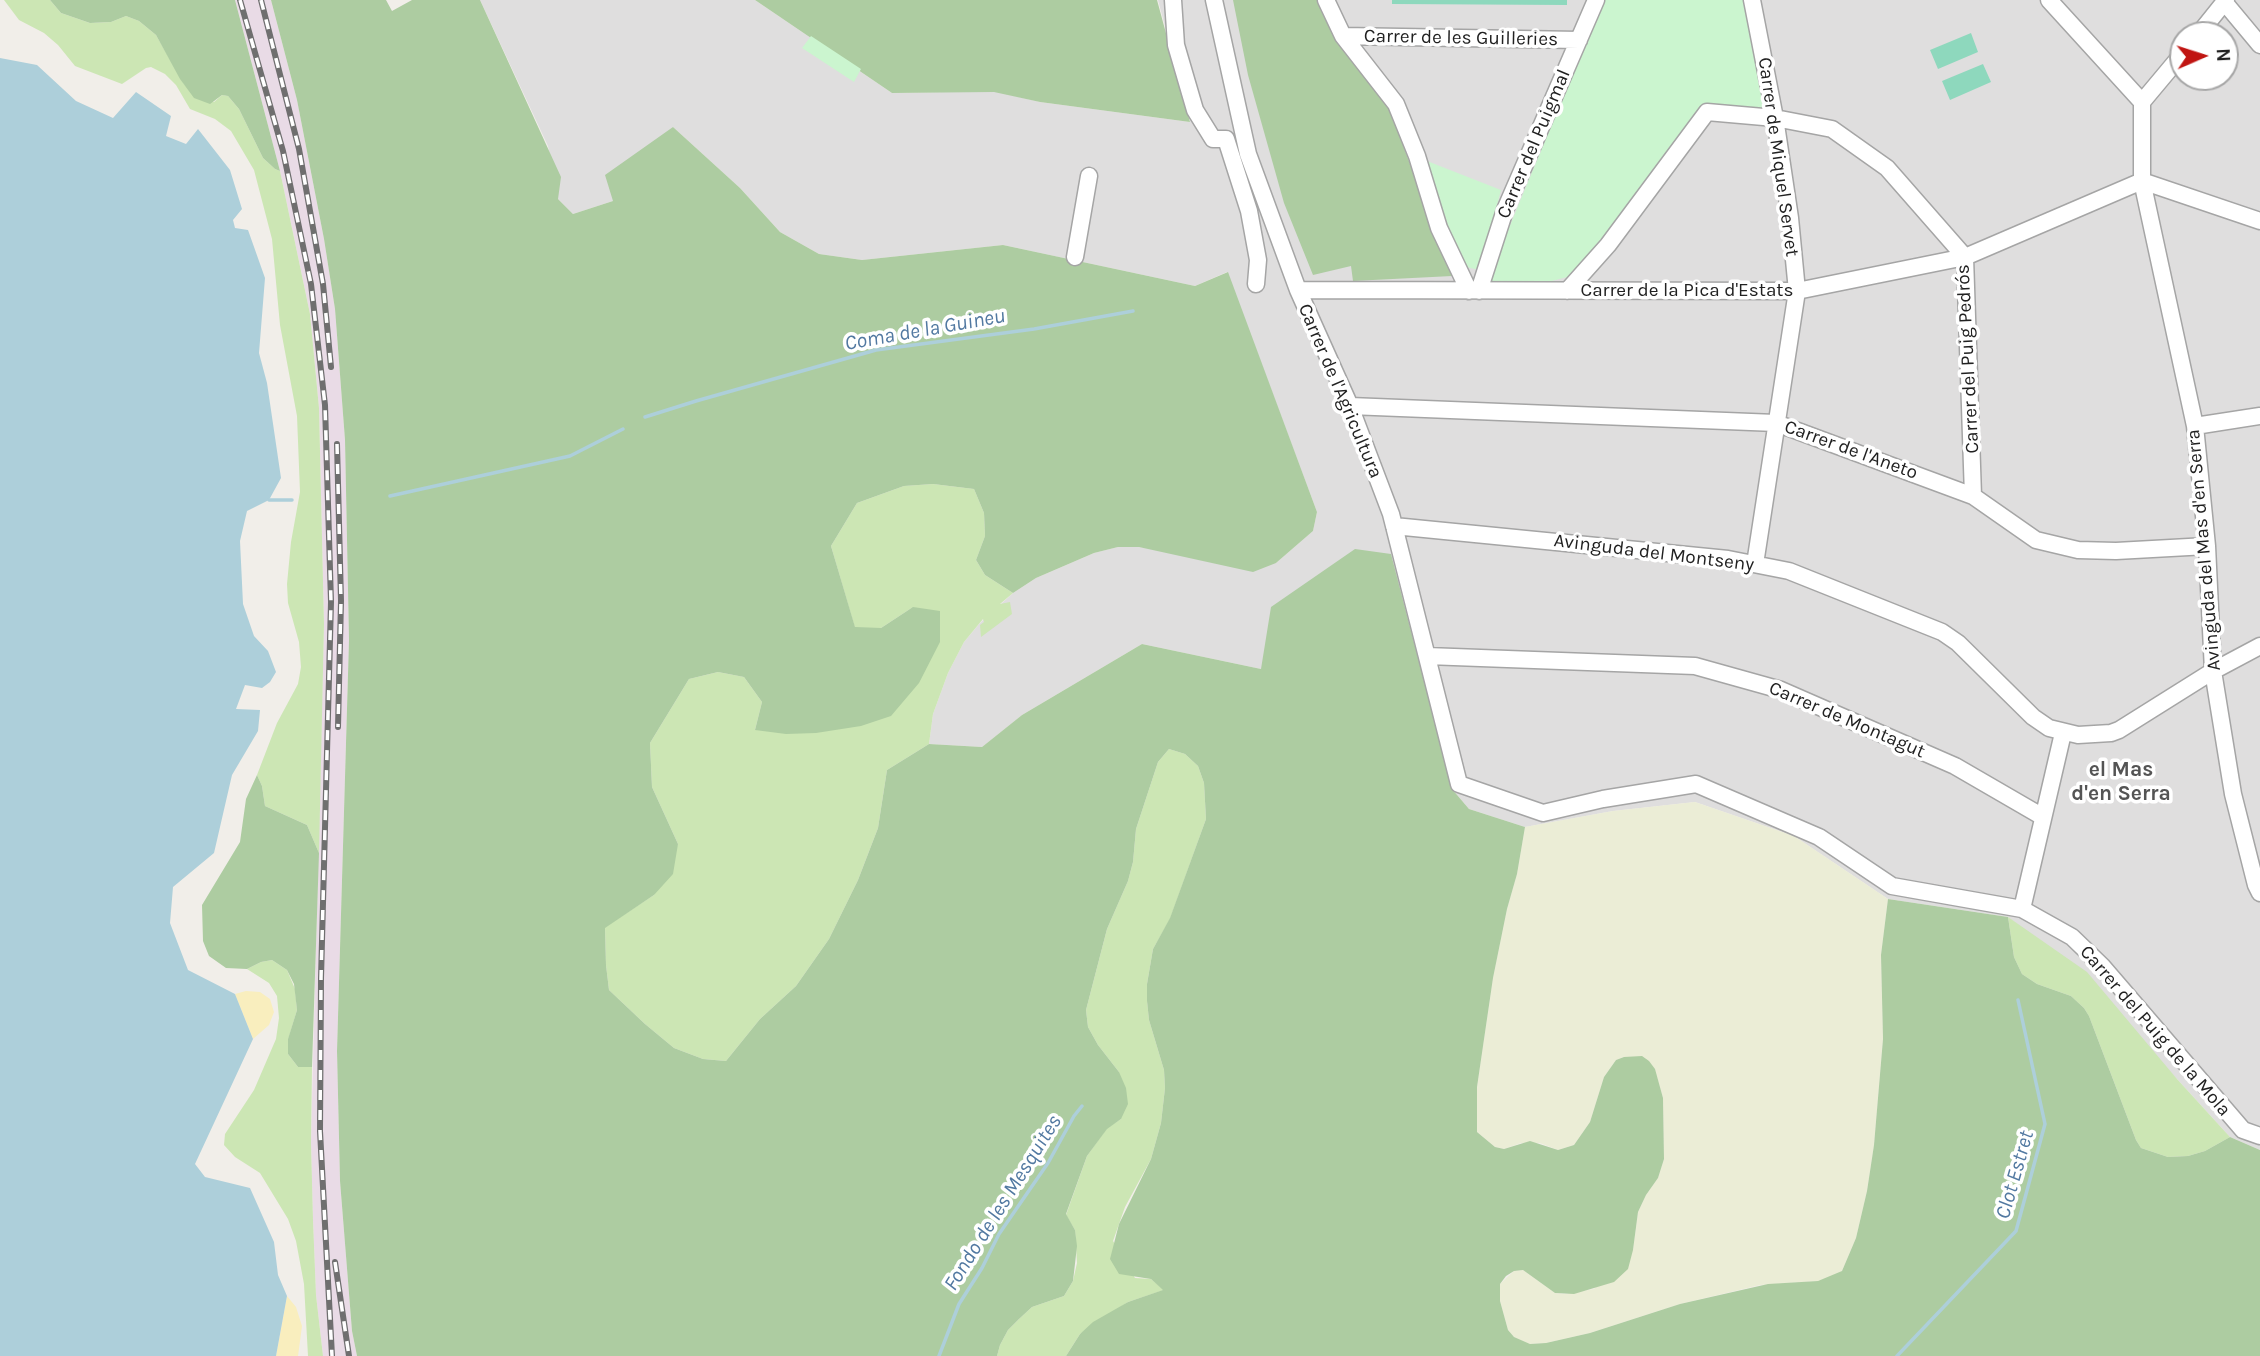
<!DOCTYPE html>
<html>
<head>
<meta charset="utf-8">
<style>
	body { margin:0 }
	#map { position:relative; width:2260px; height:1356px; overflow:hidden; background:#f1eee9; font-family:Karla,sans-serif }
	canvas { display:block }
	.north { position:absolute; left:2169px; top:21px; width:70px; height:70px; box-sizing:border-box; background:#fff; border:2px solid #a6a6a6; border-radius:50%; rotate:87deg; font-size:19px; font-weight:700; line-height:28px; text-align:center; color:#212121 }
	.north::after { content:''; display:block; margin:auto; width:24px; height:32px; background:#c01512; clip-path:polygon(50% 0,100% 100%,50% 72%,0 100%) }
</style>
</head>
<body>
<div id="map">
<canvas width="2260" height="1356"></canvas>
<div class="north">N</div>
</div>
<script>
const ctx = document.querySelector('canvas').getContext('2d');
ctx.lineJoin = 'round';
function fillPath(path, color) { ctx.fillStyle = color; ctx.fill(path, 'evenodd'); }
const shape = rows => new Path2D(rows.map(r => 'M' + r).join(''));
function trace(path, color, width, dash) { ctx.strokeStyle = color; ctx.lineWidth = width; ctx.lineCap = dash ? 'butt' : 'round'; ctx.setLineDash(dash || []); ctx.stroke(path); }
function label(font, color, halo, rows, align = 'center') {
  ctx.font = font + ' Karla,sans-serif'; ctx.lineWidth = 7; ctx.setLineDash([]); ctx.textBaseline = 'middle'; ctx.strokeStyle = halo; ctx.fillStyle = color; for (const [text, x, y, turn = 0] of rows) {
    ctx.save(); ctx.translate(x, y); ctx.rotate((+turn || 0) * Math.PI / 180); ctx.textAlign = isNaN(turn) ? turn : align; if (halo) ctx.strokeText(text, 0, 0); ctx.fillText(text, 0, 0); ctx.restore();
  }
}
fillPath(shape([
	[480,0,755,0,892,93,994,91,1040,102,1190,122,1158,0,2260,0,2260,1150,2230,1137,2177,1079,2008,917,1888,899,1794,836,1695,802,1613,811,1525,827,1469,809,1452,789,1261,669,1142,644,1022,715,982,747,929,744,933,714,948,673,964,642,980,623,1013,593,1036,578,1094,553,1118,547,1139,547,1276,563,1313,531,1317,512,1227,272,1195,286,1003,245,862,260,819,254,780,232,740,188,673,127,613,201,573,214,558,199,548,146],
	[2183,35,2225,35,2225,77,2183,77]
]), '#dfdede');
fillPath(shape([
	[235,0,271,0,297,100,324,239,335,309,345,440,349,640,337,1051,340,1181,352,1331,357,1356,323,1356,316,1295,313,1220,311,1143,324,624,319,408,310,314,280,171]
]), '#e9dbe6');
fillPath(shape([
	[1695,802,1794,836,1888,899,1881,955,1883,1039,1874,1145,1867,1191,1856,1238,1842,1271,1835,1276,1818,1281,1760,1285,1680,1304,1590,1333,1546,1343,1530,1344,1522,1341,1514,1337,1508,1330,1500,1301,1500,1284,1514,1271,1523,1270,1555,1293,1565,1294,1594,1289,1633,1250,1638,1212,1646,1195,1658,1178,1664,1159,1663,1098,1657,1077,1624,1057,1616,1060,1604,1077,1590,1122,1574,1145,1558,1150,1540,1143,1521,1143,1504,1149,1495,1147,1477,1132,1477,1087,1493,978,1507,909,1517,874,1525,827,1613,811]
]), '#ebedd6');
fillPath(shape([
	[4,0,50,0,61,13,90,23,111,22,126,16,139,21,156,35,184,84,214,102,222,95,228,96,239,109,263,158,275,169,280,171,310,314,319,408,324,624,319,853,307,825,265,806,262,786,257,775,277,723,298,684,301,667,299,642,288,603,287,584,291,542,300,492,297,416,280,325,272,239,254,170,231,131,215,119,190,109,176,85,165,74,151,67,146,68,122,84,75,66,58,45,44,33,19,20],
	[933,484,974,489,984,513,985,536,976,560,985,575,1013,593,1000,604,1010,602,1012,614,981,637,980,625,984,622,983,619,964,642,948,673,933,714,929,744,887,770,878,828,858,880,829,939,796,986,760,1019,726,1061,703,1059,674,1048,645,1024,609,990,606,965,605,927,654,895,678,844,652,787,650,743,689,679,718,672,744,677,762,702,755,730,913,607,881,628,855,628,831,546,857,503,904,486],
	[1169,749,1185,754,1198,766,1204,783,1206,819,1170,919,1153,949,1147,984,1147,1001,1149,1020,1164,1070,1165,1088,1161,1123,1151,1159,1125,1207,1113,1241,1135,1278,1151,1279,1164,1290,1128,1302,1080,1334,1066,1356,997,1356,1000,1345,1008,1330,1019,1319,1032,1307,1064,1296,1073,1281,1077,1263,1075,1230,1066,1215,1087,1156,1107,1128,1121,1119,1119,1072,1098,1045,1088,1027,1086,1010,1107,929,1128,881,1133,862,1136,829,1158,762],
	[2008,917,2087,972,2177,1079,2230,1137,2205,1151,2188,1156,2168,1157,2141,1148,2136,1140,2089,1016,2084,1008,2071,996,2037,984,2022,974,2014,957],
	[272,960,287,970,295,989,297,1010,288,1040,288,1054,298,1067,312,1067,311,1143,313,1220,316,1295,323,1356,308,1356,304,1284,296,1241,288,1219,260,1173,235,1157,224,1145,225,1134,254,1090,276,1039,279,1018,277,996,269,983,247,969,261,962]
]), '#cce6b4');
fillPath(shape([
	[50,0,235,0,280,171,275,169,263,158,239,109,228,96,222,95,210,104,194,98,180,79,156,35,139,21,126,16,111,22,90,23,61,13],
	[271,0,386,0,392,11,412,0,480,0,561,177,558,199,573,214,613,201,605,175,673,127,740,188,780,232,819,254,862,260,1003,245,1195,286,1228,272,1317,512,1313,531,1276,563,1253,572,1139,547,1118,547,1094,553,1036,578,1013,593,985,575,976,560,985,536,984,513,974,489,933,484,904,486,857,503,831,546,855,627,881,628,913,607,940,611,940,642,919,683,891,716,861,726,816,733,786,734,755,730,762,702,744,677,718,672,689,679,650,743,652,787,678,844,673,874,654,895,605,928,606,965,609,990,645,1024,674,1048,703,1059,726,1061,760,1019,796,986,829,939,858,880,878,828,887,770,929,744,982,747,1022,715,1142,644,1261,669,1271,607,1355,549,1391,554,1452,789,1469,809,1525,827,1517,874,1507,909,1493,978,1477,1087,1477,1132,1495,1147,1504,1149,1530,1141,1558,1150,1574,1145,1590,1122,1604,1077,1616,1060,1624,1057,1642,1056,1649,1061,1655,1069,1663,1098,1664,1159,1658,1178,1646,1195,1638,1212,1633,1250,1628,1269,1614,1282,1574,1294,1555,1293,1523,1270,1514,1271,1506,1276,1500,1284,1500,1301,1508,1330,1514,1337,1530,1344,1546,1343,1590,1333,1680,1304,1768,1284,1818,1281,1842,1271,1856,1238,1867,1191,1874,1145,1883,1039,1881,955,1888,899,2008,917,2014,957,2022,974,2037,984,2071,996,2084,1008,2089,1016,2136,1140,2141,1148,2168,1157,2188,1156,2205,1151,2230,1137,2260,1150,2260,1356,1066,1356,1080,1334,1093,1322,1128,1302,1163,1290,1151,1279,1119,1274,1110,1259,1119,1224,1151,1159,1161,1123,1165,1088,1164,1070,1149,1020,1147,1001,1147,984,1153,949,1170,918,1206,819,1204,783,1198,766,1185,754,1169,749,1158,762,1136,829,1133,862,1128,881,1107,929,1086,1010,1088,1027,1098,1045,1119,1072,1126,1088,1128,1104,1121,1119,1107,1129,1087,1156,1066,1214,1075,1230,1077,1246,1073,1281,1064,1296,1032,1307,1019,1319,1008,1330,1000,1345,997,1356,357,1356,352,1331,340,1181,337,1051,349,640,345,440,335,309,324,239,297,100],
	[755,0,1157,0,1190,122,1040,102,994,92,892,93],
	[1233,0,1319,0,1393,108,1404,148,1452,276,1353,281,1351,266,1313,275,1284,203,1248,75],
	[257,775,262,786,265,806,307,825,319,853,312,1067,298,1067,288,1054,288,1039,297,1010,294,984,287,970,272,960,261,962,247,969,226,968,209,956,203,941,202,905,240,842,246,799]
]), '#adcca1');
fillPath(shape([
	[246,991,260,992,270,999,274,1012,269,1025,253,1039,235,994],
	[287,1296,296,1307,302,1326,298,1356,276,1356]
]), '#f9eebe');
fillPath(shape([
	[1603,0,1743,0,1764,109,1705,103,1575,275,1540,284,1490,286,1487,281],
	[811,36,861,69,854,82,802,48],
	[1427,161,1501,190,1480,270,1461,266]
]), '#cbf5cf');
fillPath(shape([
	[1392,0,1567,0,1567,5,1392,4],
	[1971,33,1978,52,1938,69,1930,50],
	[1983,64,1991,82,1950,100,1942,81]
]), '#8ed8bd');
fillPath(shape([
	[0,58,37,65,76,101,113,118,136,92,171,116,166,136,186,144,198,129,230,170,242,209,233,220,235,228,248,230,265,278,259,353,267,383,281,478,269,500,247,511,240,541,243,604,254,636,268,651,276,672,270,682,262,688,245,685,236,709,260,710,258,731,232,775,214,853,173,887,170,923,188,970,235,994,253,1039,195,1164,205,1177,250,1188,274,1242,278,1275,287,1296,276,1356,0,1356]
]), '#adcfda');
trace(shape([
	[645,417,696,401,876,350,1034,329,1133,311],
	[390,496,570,456,623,429],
	[269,500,292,500],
	[939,1356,959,1304,982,1268,999,1234,1048,1163,1074,1116,1082,1106],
	[1897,1356,2016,1231,2045,1124,2018,1000]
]), '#adcfda', 3.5);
const minor = shape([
	[1173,0,1176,45,1195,110,1213,139,1226,139,1249,211,1258,260,1256,284],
	[1214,0,1248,154,1298,290,1350,406,1391,514,1459,784,1543,813,1603,799,1696,784,1819,837,1892,886,2022,909,2072,937,2102,966,2243,1130,2260,1136],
	[1326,0,1343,36,1396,104,1417,156,1439,228,1469,291],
	[1752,0,1775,118,1790,218,1797,291,1755,564],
	[2049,0,2142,102],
	[2225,3,2260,45],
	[2198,35,2226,0],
	[1343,36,1579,40],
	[2183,53,2142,102,2142,181,2195,426,2207,546,2213,671,2233,794,2256,885,2260,893],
	[1075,257,1089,176],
	[1298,290,1797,291,1965,257,2142,181,2260,221],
	[1479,291,1505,210,1596,0],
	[1567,291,1608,245,1707,112,1775,118,1832,129,1887,168,1965,257,1973,496],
	[1350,406,1776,423,1973,496,2036,540,2078,550,2116,551,2207,546],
	[2195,426,2260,416],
	[1394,526,1728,559,1789,571,1942,632,1958,643,2033,717,2049,728,2078,735,2111,733,2119,730,2213,671,2260,646],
	[1427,656,1695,666,1781,690,1955,766,2043,817],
	[2022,909,2063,733]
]);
trace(minor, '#a5a5a5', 19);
trace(minor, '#fff', 16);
const rail = shape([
	[240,0,283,151,311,284,325,405,331,602,321,978,320,1131,332,1356],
	[261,0,299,149,323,284,331,367],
	[337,444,341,601,338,727],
	[335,1262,349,1356]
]);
trace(rail, '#6f6f6f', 6);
trace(rail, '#fff', 3.5, [10]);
label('19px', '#212121', '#fff', [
	["Carrer de les Guilleries",1461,38,1],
	["Carrer del Puigmal",1534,144,-67],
	["Carrer de Miquel Servet",1778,157,82],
	["Carrer de la Pica d'Estats",1687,291],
	["Carrer del Puig Pedrós",1968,359,-93],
	["Carrer de l'Agricultura",1340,391,67],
	["Carrer de l'Aneto",1851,450,20],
	["Avinguda del Mas d'en Serra",2204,550,-95],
	["Avinguda del Montseny",1654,553,7],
	["Carrer de Montagut",1847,720,23],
	["Carrer del Puig de la Mola",2155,1031,49]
]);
label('italic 21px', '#5279a1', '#fff', [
	["Coma de la Guineu",925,330,-10],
	["Clot Estret",2015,1175,-74],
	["Fondo de les Mesquites",1003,1203,-58]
]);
label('bold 21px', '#545454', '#fff', [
	["el Mas",2121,770],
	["d'en Serra",2121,794]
]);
</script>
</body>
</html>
